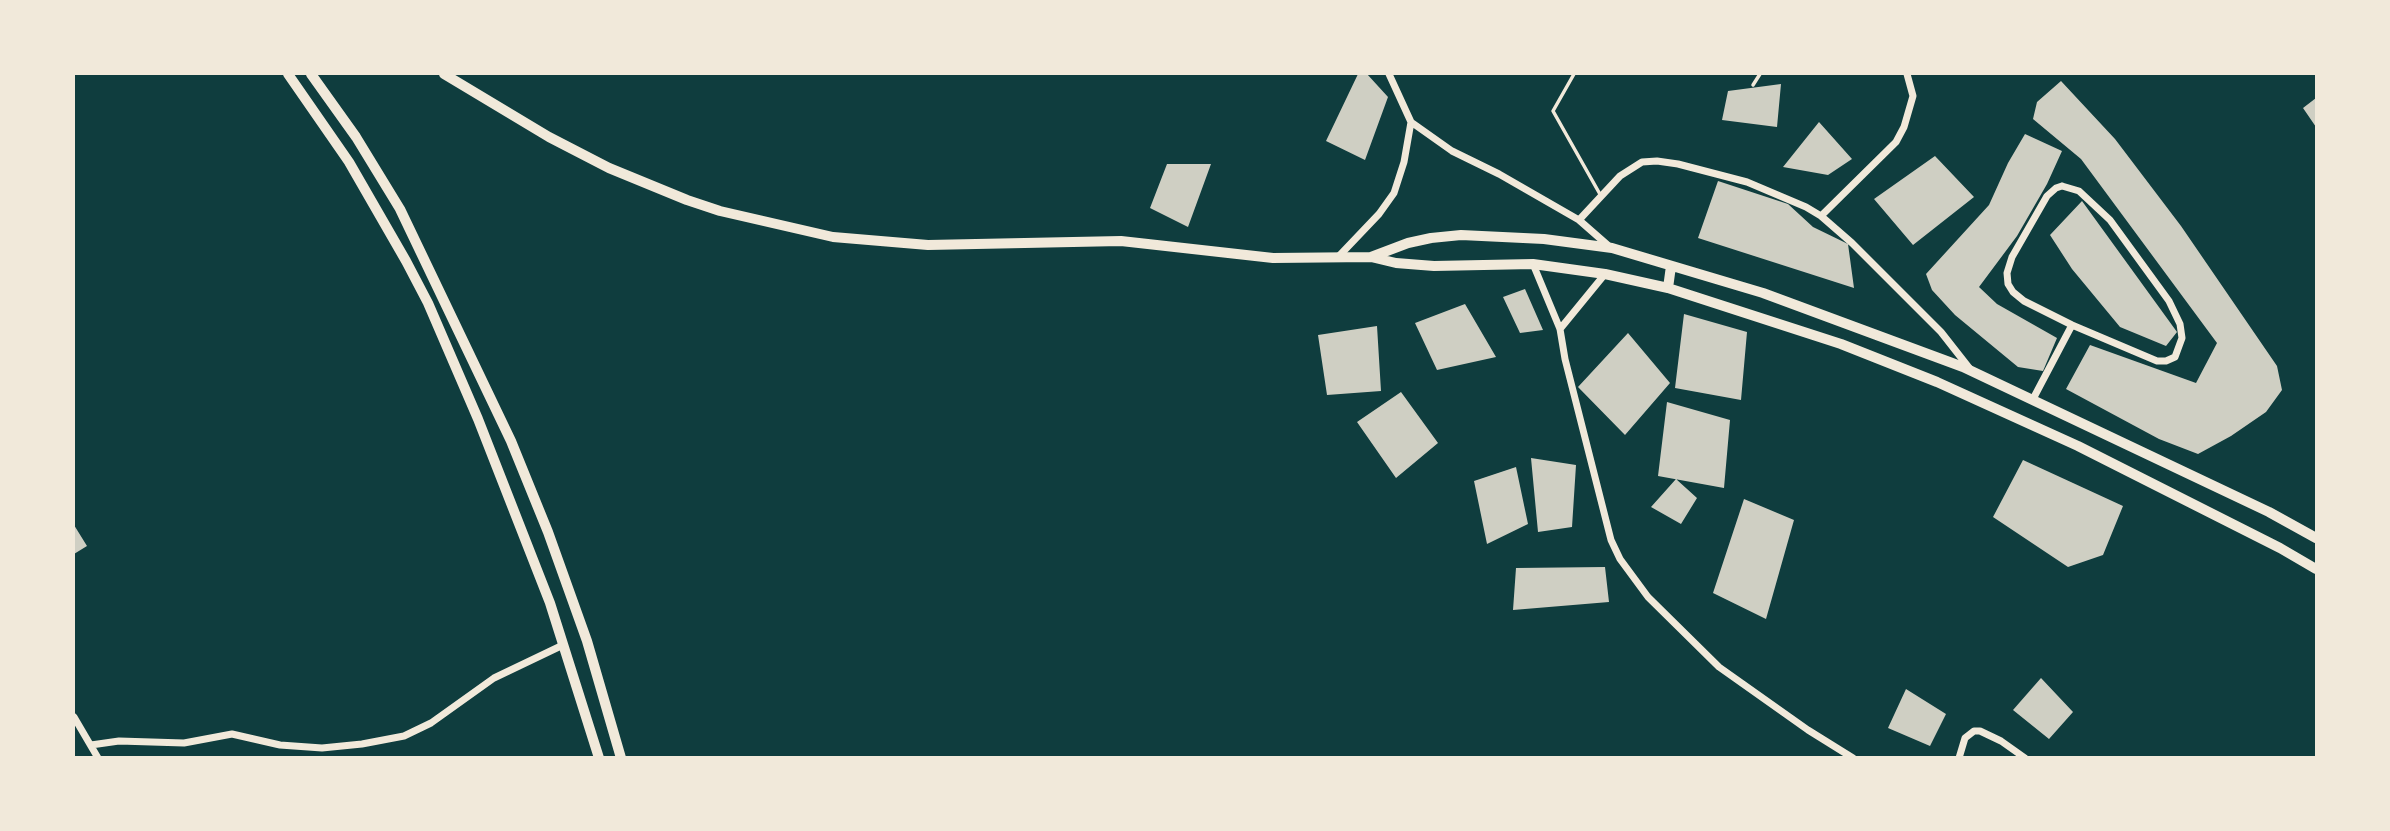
<!DOCTYPE html>
<html>
<head>
<meta charset="utf-8">
<style>
	body { margin:0 }
	#map { position:relative; width:2390px; height:831px; overflow:hidden; background:#0f3d3e; font-family:Overpass,sans-serif }
	canvas { display:block }
	.frame { position:absolute; inset:0; border:75px solid #f1e9da; pointer-events:none }
</style>
</head>
<body>
<div id="map">
<canvas width="2390" height="831"></canvas>
<div class="frame"></div>
</div>
<script>
const ctx = document.querySelector('canvas').getContext('2d');
ctx.lineJoin = 'round';
function fillPath(path, color) { ctx.fillStyle = color; ctx.fill(path, 'evenodd'); }
const shape = rows => new Path2D(rows.map(r => 'M' + r).join(''));
function trace(path, color, width, dash) { ctx.strokeStyle = color; ctx.lineWidth = width; ctx.lineCap = dash ? 'butt' : 'round'; ctx.setLineDash(dash || []); ctx.stroke(path); }
fillPath(shape([
	[1358,74,1367,74,1388,97,1365,160,1326,141],
	[2061,81,2115,139,2181,226,2277,366,2282,390,2266,412,2231,436,2198,454,2159,439,2066,389,2090,345,2196,383,2217,343,2081,159,2033,119,2037,102],
	[1781,84,1777,127,1722,120,1728,91],
	[2316,98,2316,127,2303,108],
	[1819,122,1852,159,1828,175,1783,167],
	[2025,134,2062,151,2047,184,2017,236,1979,287,1997,304,2057,338,2043,371,2018,367,1955,315,1932,290,1926,274,1989,205,2008,163],
	[1935,156,1974,197,1913,245,1874,199],
	[1167,164,1211,164,1188,227,1150,208],
	[1718,181,1788,204,1813,227,1848,244,1854,288,1698,238],
	[2082,201,2177,332,2166,346,2120,327,2072,269,2050,235],
	[1525,289,1543,330,1520,333,1503,297],
	[1465,304,1496,357,1437,370,1415,323],
	[1684,314,1747,332,1741,400,1675,388],
	[1377,326,1381,391,1327,395,1318,335],
	[1628,333,1670,383,1625,435,1578,387],
	[1401,392,1438,443,1396,478,1357,422],
	[1667,402,1730,420,1724,488,1658,476],
	[1531,458,1576,465,1572,527,1538,532],
	[2023,460,2123,506,2103,555,2068,567,1993,517],
	[1516,467,1528,524,1487,544,1474,481],
	[1676,479,1697,498,1681,524,1651,507],
	[1744,499,1794,520,1766,619,1713,593],
	[74,525,87,546,74,554],
	[1605,567,1609,602,1513,610,1516,568],
	[2041,678,2073,712,2049,739,2013,710],
	[1906,689,1946,714,1930,746,1888,728]
]), '#cfcfc3');
trace(shape([
	[1574,74,1553,111,1601,196],
	[1753,85,1760,74]
]), '#f1e9da', 3.5);
trace(shape([
	[1389,74,1411,122,1452,151,1499,174,1579,220,1611,248],
	[2062,186,2079,191,2110,220,2169,301,2180,324,2182,338,2175,357,2166,361,2157,361,2072,325,2024,301,2013,292,2008,284,2007,273,2012,257,2047,196,2056,188,2062,186],
	[1821,216,1896,142,1904,127,1913,96,1907,74],
	[1579,220,1620,176,1642,162,1657,161,1678,164,1747,182,1806,207,1821,216,1852,243,1941,332,1970,369],
	[1339,256,1379,214,1394,193,1404,162,1411,122],
	[1533,264,1560,329,1565,359,1611,540,1620,559,1648,597,1719,667,1808,730,1853,758],
	[1560,329,1605,274],
	[2033,399,2072,325],
	[74,717,98,758],
	[91,745,119,741,184,743,232,734,280,745,322,748,362,744,404,736,431,723,494,678,563,645],
	[1959,758,1965,738,1974,731,1980,731,2001,741,2025,758]
]), '#f1e9da', 7);
trace(shape([
	[444,74,549,137,609,168,687,200,720,211,833,237,928,245,1121,241,1273,258,1371,257,1396,263,1434,266,1533,264,1605,274,1668,288,1841,344,1937,382,2078,446,2280,548,2316,569],
	[1371,257,1408,243,1431,238,1461,235,1544,239,1612,248,1763,293,1963,367,2269,512,2316,538],
	[1668,288,1671,266]
]), '#f1e9da', 10);
trace(shape([
	[288,74,349,162,406,261,428,303,478,419,550,603,599,758],
	[311,74,356,137,400,209,511,441,548,532,587,641,621,758]
]), '#f1e9da', 10);
</script>
</body>
</html>
